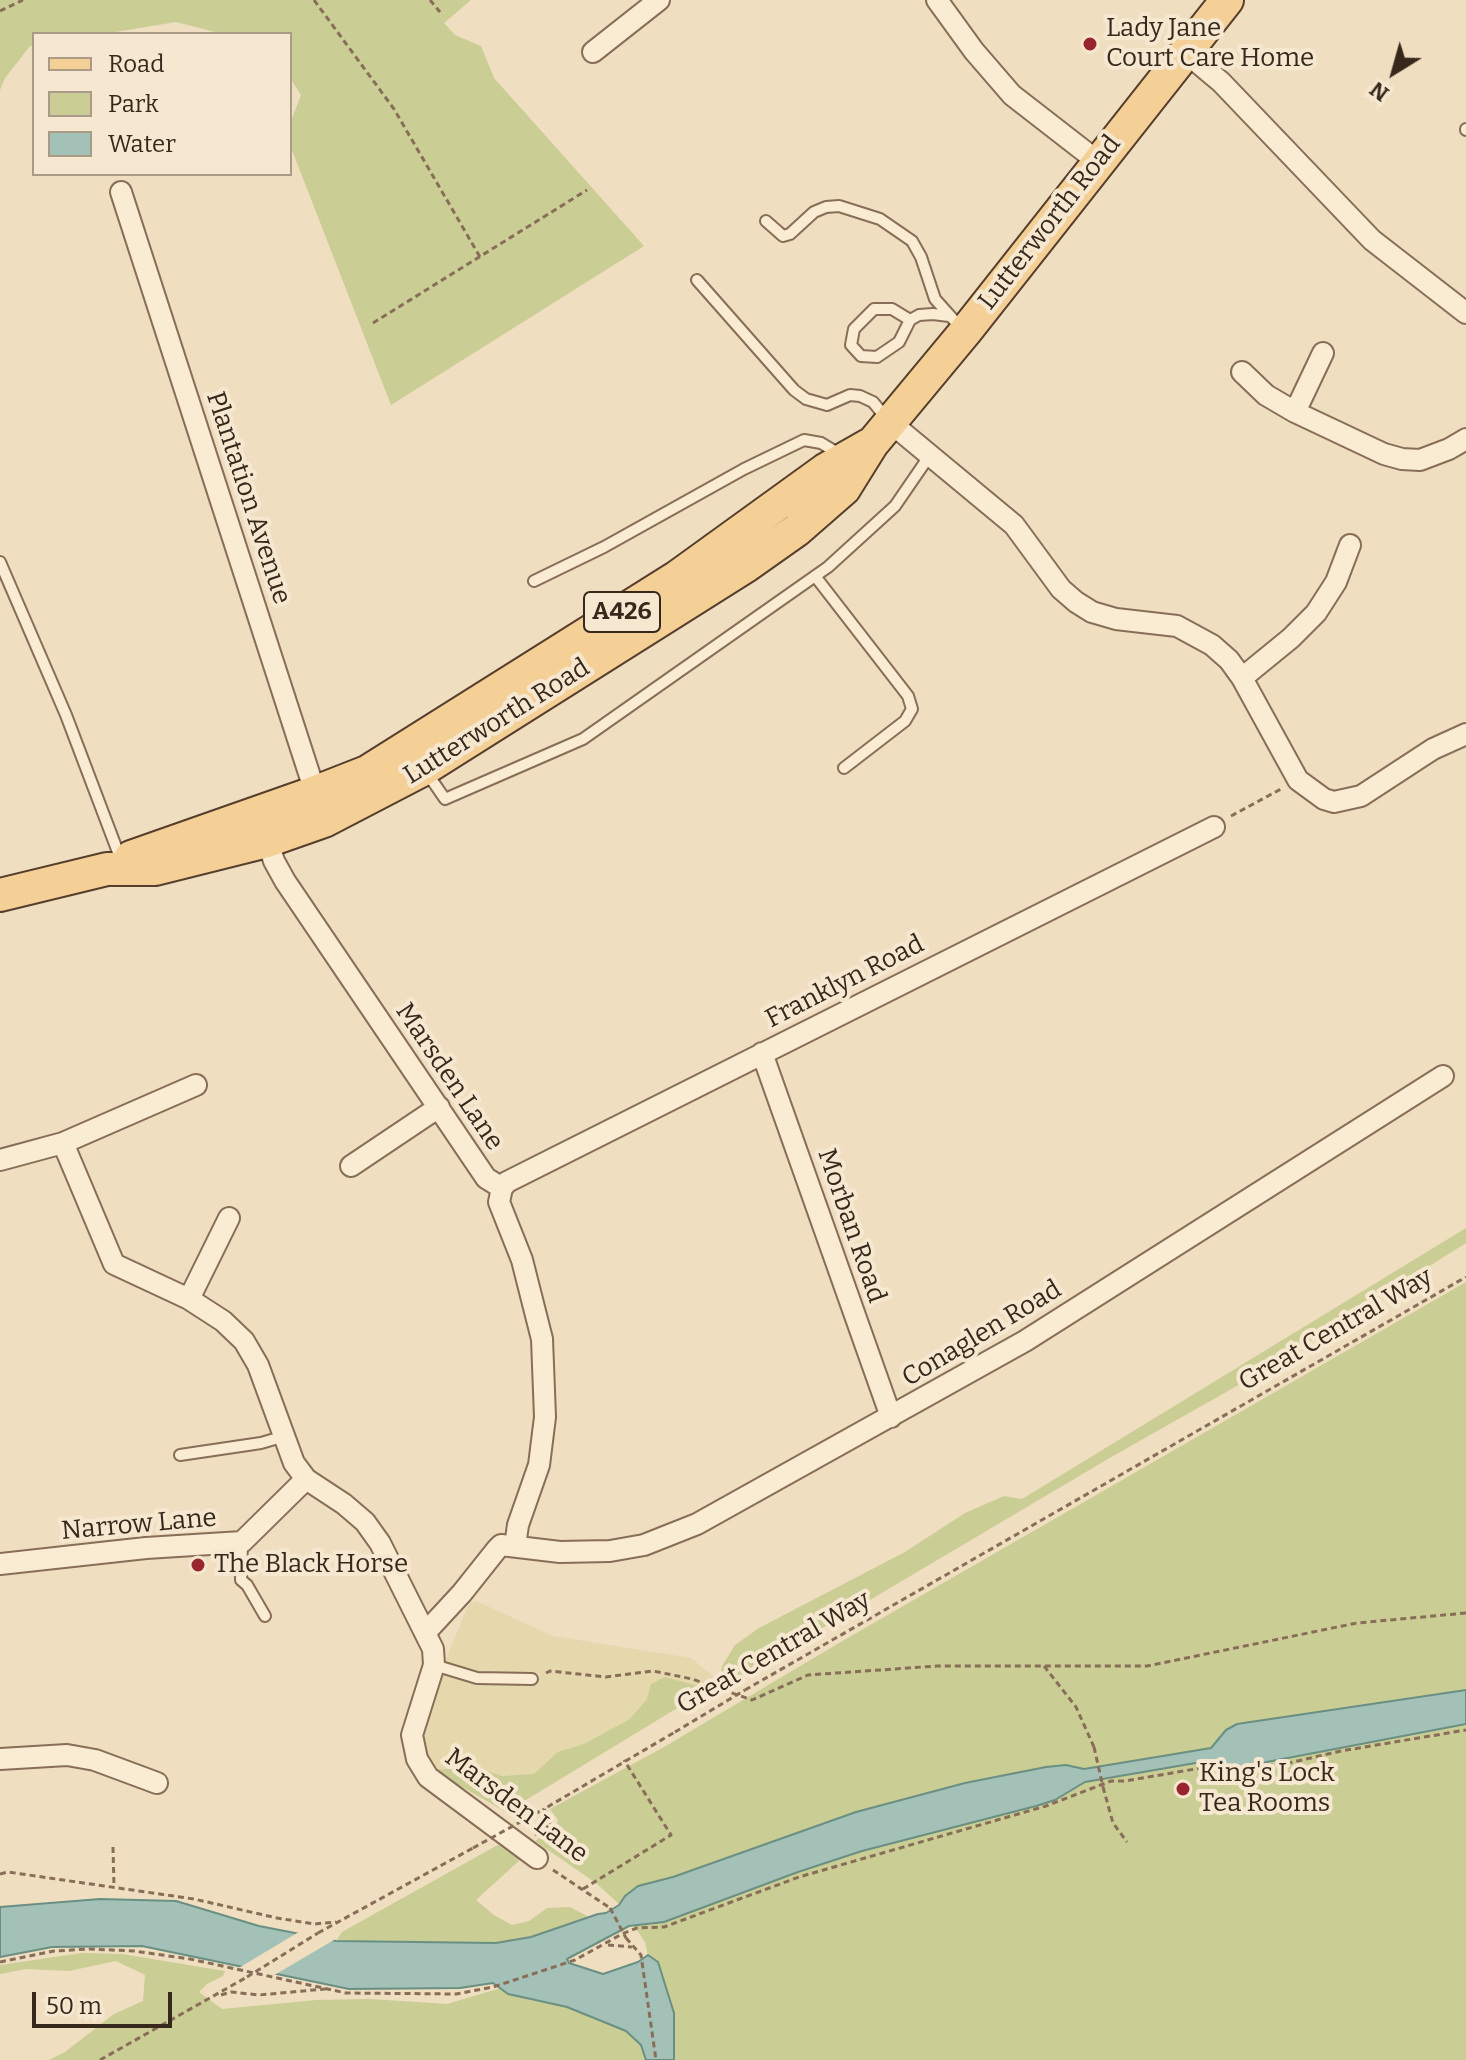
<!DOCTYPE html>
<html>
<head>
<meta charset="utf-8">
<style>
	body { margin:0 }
	#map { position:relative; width:1466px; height:2060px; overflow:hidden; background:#efdec0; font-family:Bitter,serif }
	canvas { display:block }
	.legend { position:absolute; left:32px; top:32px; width:260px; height:144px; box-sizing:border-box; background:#f6e8d0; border:2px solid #aa9b88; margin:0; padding:10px 14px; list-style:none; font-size:24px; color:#37281c }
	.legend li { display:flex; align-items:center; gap:16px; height:40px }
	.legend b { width:40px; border:2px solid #aa9b88 }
	.north { position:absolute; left:1354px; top:32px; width:80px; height:80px; -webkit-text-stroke:6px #f6e8d0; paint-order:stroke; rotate:217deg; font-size:22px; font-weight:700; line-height:32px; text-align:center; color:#37281c }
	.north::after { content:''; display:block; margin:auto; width:28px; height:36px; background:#37281c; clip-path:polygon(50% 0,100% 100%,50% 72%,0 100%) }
	.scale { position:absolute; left:32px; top:1992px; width:140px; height:36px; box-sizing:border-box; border:4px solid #37281c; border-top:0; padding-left:10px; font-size:24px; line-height:28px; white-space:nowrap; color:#37281c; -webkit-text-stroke:6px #f6e8d0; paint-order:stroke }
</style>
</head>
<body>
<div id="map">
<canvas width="1466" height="2060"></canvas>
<ul class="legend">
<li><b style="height:10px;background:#f4d096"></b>Road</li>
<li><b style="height:22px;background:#cacd94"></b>Park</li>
<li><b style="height:22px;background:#a3c1b6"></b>Water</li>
</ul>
<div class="north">N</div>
<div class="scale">50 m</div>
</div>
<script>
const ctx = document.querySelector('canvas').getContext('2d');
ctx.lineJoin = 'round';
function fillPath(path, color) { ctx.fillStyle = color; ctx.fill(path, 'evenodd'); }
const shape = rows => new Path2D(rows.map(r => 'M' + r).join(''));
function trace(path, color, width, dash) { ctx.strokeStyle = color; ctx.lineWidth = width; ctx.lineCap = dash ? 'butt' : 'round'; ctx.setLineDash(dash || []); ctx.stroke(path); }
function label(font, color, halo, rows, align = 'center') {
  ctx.font = font + ' Bitter,serif'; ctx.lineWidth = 8; ctx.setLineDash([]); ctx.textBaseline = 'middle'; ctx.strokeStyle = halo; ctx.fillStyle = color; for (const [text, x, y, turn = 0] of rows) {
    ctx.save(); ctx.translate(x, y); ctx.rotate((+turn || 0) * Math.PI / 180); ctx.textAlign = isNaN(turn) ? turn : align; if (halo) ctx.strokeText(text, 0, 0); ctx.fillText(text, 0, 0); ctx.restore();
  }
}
fillPath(shape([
	[476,1601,553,1636,691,1658,720,1682,506,1812,431,1769,422,1733,443,1666,469,1604]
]), '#e5d8ad');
fillPath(shape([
	[0,0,471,0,444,23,455,35,481,46,494,78,644,246,391,405,290,145,290,124,301,95,290,78,290,34,223,34,176,22,103,34,34,34,34,46,30,46,5,78,0,90],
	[1466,1228,1466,1243,1251,1378,1113,1456,728,1684,720,1682,722,1666,735,1645,759,1628,905,1552,965,1513,1004,1496,1022,1499],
	[1466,1282,1466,2060,671,2060,645,1942,620,1905,596,1883,535,1841,556,1827,558,1820,550,1809,664,1747,839,1643],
	[665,1677,698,1686,702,1693,506,1812,433,1770,475,1767,502,1776,534,1774,558,1752,584,1744,630,1719,647,1699,651,1684],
	[503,1842,521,1859,476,1900,494,1915,512,1925,529,1921,547,1908,570,1907,589,1917,531,1937,496,1943,336,1941,342,1932],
	[82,1953,122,1954,225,1971,223,1976,207,1984,199,1992,222,2009,316,2000,370,1999,447,2004,501,1988,508,1994,530,2000,567,2007,626,2031,641,2045,646,2060,49,2060,65,2052,114,2014,143,2001,145,1975,116,1961,69,1971,26,1969,0,1974,0,1965]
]), '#cacd94');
const water = shape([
	[1466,1690,1466,1724,1230,1769,1213,1760,1085,1782,1055,1800,1036,1806,862,1851,798,1872,664,1922,629,1926,567,1959,569,1963,603,1974,638,1962,648,1955,658,1962,674,2013,674,2060,646,2060,641,2045,626,2031,567,2007,508,1994,493,1983,460,1988,349,1989,142,1946,52,1947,0,1957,0,1907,100,1899,176,1901,259,1926,336,1941,496,1943,531,1937,598,1914,606,1913,619,1905,625,1896,638,1886,673,1877,856,1812,965,1783,1046,1767,1066,1765,1084,1769,1211,1748,1226,1730,1237,1724,1466,1690]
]);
fillPath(water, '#a3c1b6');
trace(water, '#6a8f83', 2);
fillPath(shape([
	[302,1930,339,1937,271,1977,237,1969]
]), '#efdec0');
const lane = shape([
	[1466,130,1466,129],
	[766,221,783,236,790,234,814,212,826,207,839,206,880,219,912,241,921,257,935,299,961,328],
	[697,280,794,390,806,399,827,405,850,395,860,396,873,402,887,419],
	[910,320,892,309,874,309,854,329,851,345,861,356,877,357,899,342,910,320,919,315,933,314,949,316],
	[0,562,66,715,121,860],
	[815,576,908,696,912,709,905,721,844,768],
	[534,581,604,547,744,469,804,440,821,443,841,455],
	[427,773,445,799,583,739,828,567,895,506,930,455],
	[180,1455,261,1443,285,1436],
	[242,1542,241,1580,247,1585,265,1616],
	[434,1665,477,1678,532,1679]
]);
const street = shape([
	[937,0,974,51,1012,95,1097,161],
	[593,52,659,0],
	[1185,52,1221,82,1372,240,1466,313],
	[121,192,318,801],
	[1242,372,1266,395,1295,412,1384,454,1402,459,1420,460,1449,449,1466,439],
	[1295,412,1323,353],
	[891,423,1014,525,1061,589,1076,602,1092,612,1116,619,1177,626,1212,645,1229,660,1242,678,1298,780,1324,799,1334,802,1361,796,1433,749,1466,734],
	[1242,678,1291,638,1316,613,1336,582,1350,545],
	[265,833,274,861,285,881,486,1178,502,1188,499,1202,522,1260,542,1339,545,1417,539,1465,518,1525,515,1546],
	[762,1053,891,1417],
	[63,1143,114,1264,189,1299,223,1321,244,1341,258,1365,294,1463,306,1479,344,1504,365,1522,380,1543,425,1633],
	[0,1160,63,1143,196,1085],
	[351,1166,439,1107],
	[502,1188,507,1182,1214,827],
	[189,1299,229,1218],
	[0,1564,146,1548,242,1542,306,1479],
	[0,1759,67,1755,95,1760,157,1783],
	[537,1858,428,1777,417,1759,412,1735,434,1665,433,1649,425,1633,462,1593,497,1549,501,1545,560,1552,610,1551,644,1545,697,1524,1025,1341,1443,1076]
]);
const primary = shape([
	[131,857,316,792,367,772,677,577,825,470,869,445],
	[0,895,107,869,155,869,267,841,324,821,424,769,746,566,797,530,844,489,872,444,965,332,1227,0]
]);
trace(lane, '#886e58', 14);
trace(street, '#886e58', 24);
trace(primary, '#563d2c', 36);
trace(shape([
	[314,0,394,109,480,257],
	[430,0,440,12],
	[0,11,23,0],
	[373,323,587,190],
	[1231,816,1281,789],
	[1044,1666,1076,1707,1094,1747],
	[546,1673,550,1671,606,1677,653,1671,692,1679,752,1700,808,1675,937,1666,1147,1666,1357,1623,1466,1613],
	[745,1690,1466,1277],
	[1103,1787,1113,1823,1127,1842],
	[535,1835,551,1824,544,1809,675,1732],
	[113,1847,114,1887],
	[553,1870,610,1908],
	[0,1874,8,1872,194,1899,277,1918,314,1924,336,1922],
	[583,1889,671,1835,624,1760],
	[318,1933,473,1848],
	[626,1938,641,1955,656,2060],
	[608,1945,632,1947],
	[0,1962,54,1951,90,1949,134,1951,190,1959,346,1993,456,1994,493,1987,575,1960,622,1934,637,1928,664,1927,799,1877,1046,1806,1111,1781,1125,1781,1201,1768,1223,1770,1289,1763,1341,1751,1466,1730],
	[221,1995,231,1992,259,1995,325,1989],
	[100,2060,247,1977]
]), '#886e58', 3, [6, 4]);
trace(lane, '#f9ecd3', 10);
trace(street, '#f9ecd3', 20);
trace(primary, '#f4d096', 32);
trace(shape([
	[675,1732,745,1690],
	[1094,1747,1103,1787],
	[473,1848,544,1809],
	[610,1908,626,1938],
	[247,1977,318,1933]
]), '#886e58', 3, [6, 4]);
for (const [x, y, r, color] of [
	[1090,44,8,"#99262f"],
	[198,1565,8,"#99262f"],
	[1183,1789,8,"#99262f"]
]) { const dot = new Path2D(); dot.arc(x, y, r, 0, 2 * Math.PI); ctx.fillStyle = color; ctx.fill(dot); trace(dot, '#f6e8d0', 3); }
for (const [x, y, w] of [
	[622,612,76]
]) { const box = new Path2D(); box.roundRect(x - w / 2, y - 20, w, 40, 6); ctx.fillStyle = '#f6e8d0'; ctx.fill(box); trace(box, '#37281c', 2); }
label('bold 24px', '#37281c', null, [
	["A426",622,612]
]);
label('26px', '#37281c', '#f6e8d0', [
	["Lady Jane",1106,29],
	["Court Care Home",1106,59],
	["The Black Horse",214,1565],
	["King's Lock",1199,1774],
	["Tea Rooms",1199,1804]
], 'left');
label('26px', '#37281c', '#f6e8d0', [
	["Lutterworth Road",1050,223,-52],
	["Plantation Avenue",248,498,72],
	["Lutterworth Road",497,722,-32],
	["Franklyn Road",845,982,-27],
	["Marsden Lane",449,1077,56],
	["Morban Road",851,1226,71],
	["Great Central Way",1336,1330,-30],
	["Conaglen Road",982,1334,-31],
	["Narrow Lane",139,1525,-5],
	["Great Central Way",774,1653,-30],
	["Marsden Lane",516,1806,37]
]);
</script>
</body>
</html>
